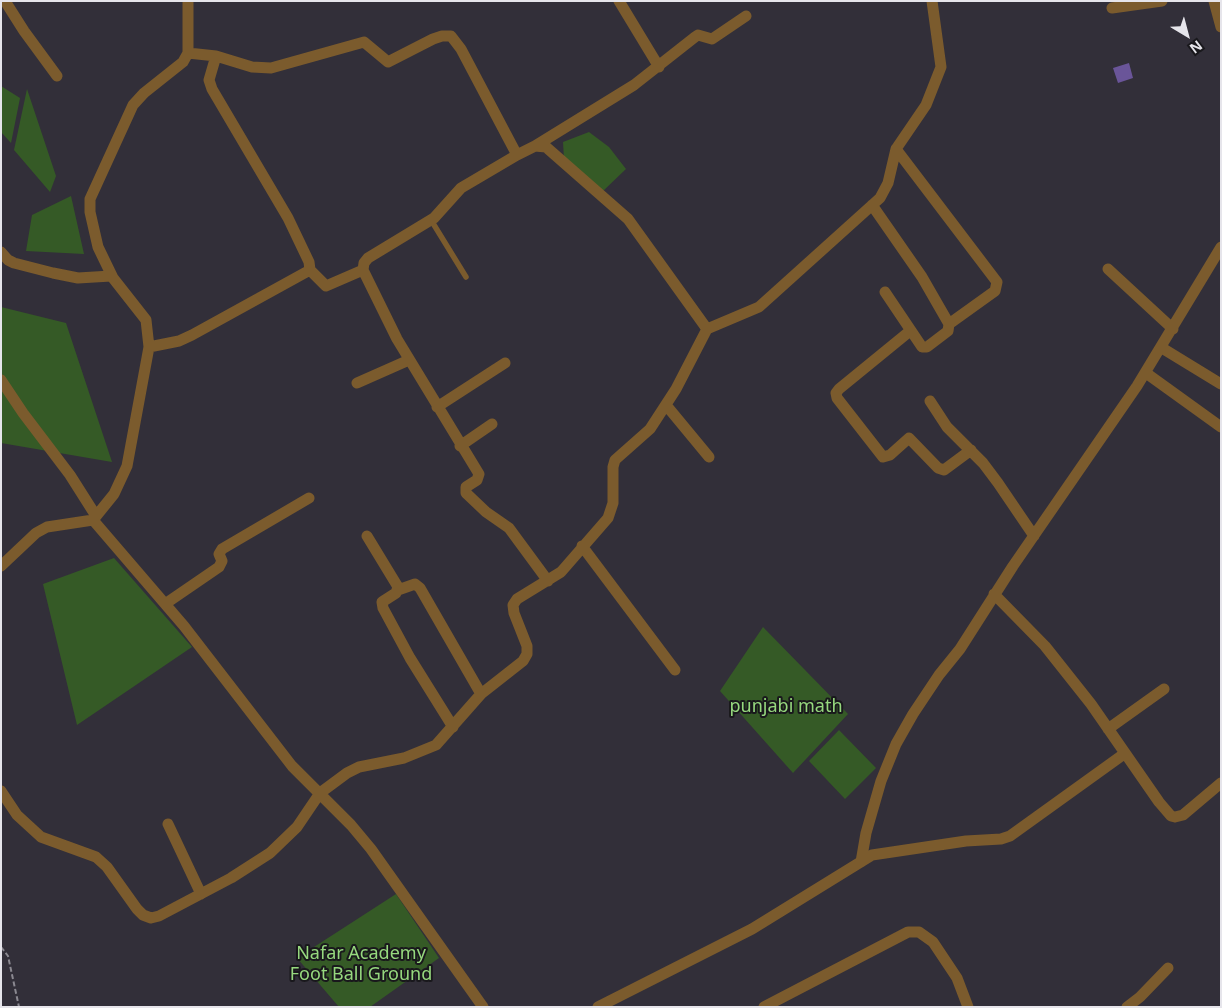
<!DOCTYPE html>
<html>
<head>
<meta charset="utf-8">
<style>
	body { margin:0 }
	#map { position:relative; width:1222px; height:1008px; overflow:hidden; background:#322f39; font-family:"Noto Sans",sans-serif }
	canvas { display:block }
	.frame { position:absolute; inset:0; border:2px solid #e6e5eb; pointer-events:none }
	.north { position:absolute; left:1162px; top:10px; width:50px; height:50px; -webkit-text-stroke:4px #19181c; paint-order:stroke; rotate:143deg; font-size:14px; font-weight:700; line-height:20px; text-align:center; color:#e6e5eb }
	.north::after { content:''; display:block; margin:auto; width:18px; height:22px; background:#e6e5eb; clip-path:polygon(50% 0,100% 100%,50% 72%,0 100%) }
</style>
</head>
<body>
<div id="map">
<canvas width="1222" height="1008"></canvas>
<div class="frame"></div>
<div class="north">N</div>
</div>
<script>
const ctx = document.querySelector('canvas').getContext('2d');
ctx.lineJoin = 'round';
function fillPath(path, color) { ctx.fillStyle = color; ctx.fill(path, 'evenodd'); }
const shape = rows => new Path2D(rows.map(r => 'M' + r).join(''));
function trace(path, color, width, dash) { ctx.strokeStyle = color; ctx.lineWidth = width; ctx.lineCap = dash ? 'butt' : 'round'; ctx.setLineDash(dash || []); ctx.stroke(path); }
function label(font, color, halo, rows, align = 'center') {
  ctx.font = font + ' "Noto Sans",sans-serif'; ctx.lineWidth = 4; ctx.setLineDash([]); ctx.textBaseline = 'middle'; ctx.strokeStyle = halo; ctx.fillStyle = color; for (const [text, x, y, turn = 0] of rows) {
    ctx.save(); ctx.translate(x, y); ctx.rotate((+turn || 0) * Math.PI / 180); ctx.textAlign = isNaN(turn) ? turn : align; if (halo) ctx.strokeText(text, 0, 0); ctx.fillText(text, 0, 0); ctx.restore();
  }
}
fillPath(shape([
	[1,86,20,98,11,143,1,132],
	[27,89,56,176,50,192,14,150],
	[589,132,609,147,626,169,602,192,564,159,563,142],
	[71,196,84,254,26,251,32,215],
	[1,307,66,323,112,462,1,443],
	[114,558,192,647,77,725,43,584],
	[763,627,848,714,793,773,720,691],
	[839,730,876,768,845,799,809,761],
	[396,894,439,958,370,1007,339,1007,297,958]
]), '#355a26');
fillPath(shape([
	[1129,63,1133,78,1118,83,1113,68]
]), '#6a5599');
trace(shape([
	[1,947,8,956,19,1007]
]), '#8b8991', 2, [5, 2.5]);
trace(shape([
	[431,220,466,277]
]), '#7b5b2d', 5.5);
trace(shape([
	[5,1,24,31,57,76],
	[619,1,659,67],
	[1214,1,1221,27],
	[1112,8,1162,1],
	[188,53,216,56,252,67,271,68,364,42,388,62,433,39,442,36,451,36,461,49,517,155,535,146,546,147,628,219,707,329],
	[535,146,634,85,695,37,698,35,712,39,746,16],
	[896,149,997,282,995,291,949,324],
	[517,155,461,188,434,218,368,258,364,263,363,270,397,339,479,474,477,480,466,487,466,493,486,512,509,528,548,581],
	[872,205,922,277,949,324,948,331,927,347,922,347,885,292],
	[1,252,8,260,14,263,53,273,78,278,111,276],
	[1108,269,1173,329],
	[310,270,326,286,363,270],
	[910,331,839,389,836,393,837,398,883,457,890,455,909,438,938,468,944,470,971,450],
	[149,347,179,341,192,335,310,270,309,262,288,218,212,89,209,80,216,56],
	[1162,348,1221,384],
	[1146,373,1221,427],
	[1,380,23,413,70,475,96,516],
	[357,383,409,360],
	[930,401,947,427,983,463,998,483,1034,536],
	[666,405,709,457],
	[437,407,505,363],
	[460,446,492,424],
	[93,520,114,494,127,466,149,347,146,320,113,278,98,247,90,212,90,199,133,105,144,93,183,62,188,53,188,1],
	[367,536,398,587,396,593,382,602,383,608,410,658,453,727],
	[582,546,675,670],
	[1,566,36,533,47,527,93,520,184,626,292,766,351,825,371,849,483,1007],
	[398,590,415,584,420,588,481,694],
	[994,594,1045,646,1091,704,1159,802,1171,816,1175,817,1183,815,1221,783],
	[165,604,219,567,222,561,219,554,222,549,309,498],
	[1108,729,1164,689],
	[1,791,17,815,41,837,96,857,107,867,137,909,143,915,151,918,159,916,231,878,270,853,297,827,320,793,347,773,359,767,404,758,436,745,481,694,523,661,527,654,527,646,514,613,513,605,517,599,561,572,608,518,613,503,613,467,615,460,650,429,676,389,707,329,759,307,880,198,888,183,896,149,926,105,941,67,932,1],
	[168,824,201,894],
	[861,862,866,833,881,781,896,744,913,714,939,675,960,649,1013,566,1137,386,1221,247],
	[598,1007,752,929,872,855,966,841,1001,839,1010,836,1124,754],
	[764,1007,908,932,919,932,933,942,957,978,968,1007],
	[1127,1007,1140,997,1168,968]
]), '#7b5b2d', 11);
label('18px', '#96d87e', '#19181c', [
	["punjabi math",786,707],
	["Nafar Academy",361,954],
	["Foot Ball Ground",361,975]
]);
</script>
</body>
</html>
